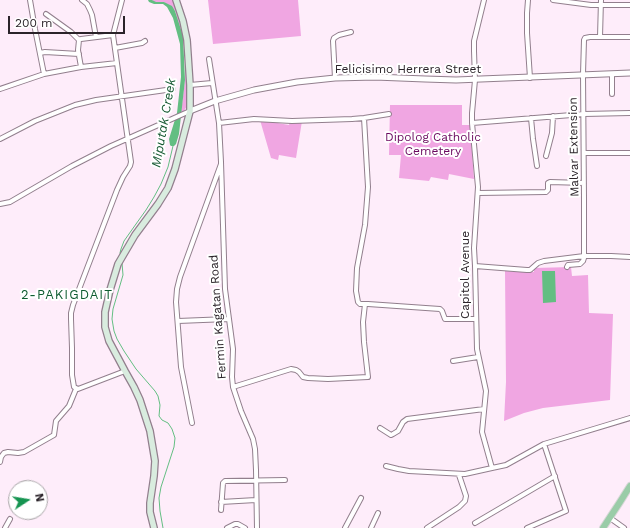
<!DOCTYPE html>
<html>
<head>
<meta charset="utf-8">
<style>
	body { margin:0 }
	#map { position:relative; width:630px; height:528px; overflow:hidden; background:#feedfa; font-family:"Work Sans",sans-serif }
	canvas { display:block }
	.north { position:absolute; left:8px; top:480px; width:40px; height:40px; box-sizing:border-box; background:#fff; border:1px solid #aaa7a9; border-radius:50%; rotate:78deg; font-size:11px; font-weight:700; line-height:16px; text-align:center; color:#2a2329 }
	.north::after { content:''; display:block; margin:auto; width:14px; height:18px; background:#159451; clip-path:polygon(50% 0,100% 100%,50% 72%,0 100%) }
	.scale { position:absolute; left:8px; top:16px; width:117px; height:18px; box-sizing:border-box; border:2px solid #2a2329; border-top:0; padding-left:5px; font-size:12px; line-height:14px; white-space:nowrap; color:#2a2329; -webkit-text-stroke:3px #fff; paint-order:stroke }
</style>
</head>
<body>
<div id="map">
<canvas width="630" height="528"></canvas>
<div class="north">N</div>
<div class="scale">200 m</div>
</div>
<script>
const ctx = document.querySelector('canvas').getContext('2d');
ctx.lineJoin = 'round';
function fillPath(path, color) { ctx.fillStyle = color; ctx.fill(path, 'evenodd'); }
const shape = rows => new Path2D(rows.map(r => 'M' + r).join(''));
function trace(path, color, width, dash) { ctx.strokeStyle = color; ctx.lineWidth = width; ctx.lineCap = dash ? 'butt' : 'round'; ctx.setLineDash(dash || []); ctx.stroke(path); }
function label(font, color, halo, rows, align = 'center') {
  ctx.font = font + ' "Work Sans",sans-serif'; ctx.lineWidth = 4; ctx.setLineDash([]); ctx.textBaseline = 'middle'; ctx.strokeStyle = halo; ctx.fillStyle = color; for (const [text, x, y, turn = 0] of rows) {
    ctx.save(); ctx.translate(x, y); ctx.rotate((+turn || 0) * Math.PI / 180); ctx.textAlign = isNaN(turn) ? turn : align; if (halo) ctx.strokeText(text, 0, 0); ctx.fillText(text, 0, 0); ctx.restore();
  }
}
fillPath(shape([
	[152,0,174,0,185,35,187,66,187,106,184,111,181,113,185,80,185,65,184,46,175,11,164,2,154,2],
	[208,0,298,0,301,36,213,44],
	[390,105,462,105,462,125,470,125,474,179,449,174,448,180,431,177,429,181,399,178,401,155,389,155],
	[260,120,289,125,290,121,302,121,296,158,279,155,278,160,271,158],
	[571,267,572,276,588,275,589,313,613,314,610,400,543,408,524,413,504,421,506,382,505,271,534,272,534,268]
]), '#f0a6e2');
fillPath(shape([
	[148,0,152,0,156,2,164,2,172,6,175,11,183,36,185,80,179,134,176,144,174,146,171,146,170,145,169,139,177,113,181,77,180,44,173,18,167,7,163,4,154,4,149,2],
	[542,271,555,271,556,302,543,303]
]), '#63be82');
trace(shape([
	[120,253,121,249,124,241,136,224,146,210,154,197,161,184,168,167,173,146],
	[122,263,123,275,113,309,112,319,114,331,117,339,124,351,136,369,155,391,158,396,160,405,159,416,162,420,168,423,172,429,175,438,174,447,161,487,159,498,160,511,163,528]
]), '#63be82', 1);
const minor = shape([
	[30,0,35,29,44,74],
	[82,0,87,4,90,10,92,15,96,37],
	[122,0,113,35,131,162,130,166,123,177,117,190,73,305,71,313,71,319,72,348,72,375,74,387,78,389,125,371],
	[484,0,474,41,474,51,475,80,472,113,472,123,478,187,474,248,475,266,477,349,486,391,482,432,492,468],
	[528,0,527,13,527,33,530,78],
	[553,0,591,5,630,5],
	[46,14,71,32,79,40],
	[600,37,601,0],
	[115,48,142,43,145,41],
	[40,53,45,52,79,54],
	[209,59,219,123,221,162,225,289,233,349,232,377,233,387,241,411,253,439,255,449,256,470,257,528],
	[81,67,78,50,79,40,81,39,113,35],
	[612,74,612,94],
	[335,78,333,41,334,38,339,35,351,32],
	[190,85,212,83],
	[0,89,44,74,81,67,117,63],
	[364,118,367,170,368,187,365,225,357,268,356,291,358,302,360,304,368,304,440,309,442,311,445,319,476,319],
	[531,118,533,139,537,166],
	[219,123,254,119,292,121,352,119,364,118,389,114],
	[472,123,584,114,630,113],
	[0,139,35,121,75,105,96,100,173,89],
	[584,153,630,153],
	[546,156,552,133,553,116],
	[478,193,546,192,548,190,548,183,550,182,584,183],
	[0,204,10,202,72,166,111,146,190,111],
	[475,266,527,270,530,270,538,263,544,261,584,256,611,256,630,257],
	[567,267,568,265,580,264,583,261,584,258,584,198,583,74,584,40,585,38,590,37,630,37],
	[178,321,228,319],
	[453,361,478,357],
	[233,387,291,369,296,370,299,372,303,377,308,378,328,379,368,377,364,342,363,322,365,304],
	[192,423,181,367,176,302,177,289,180,277,221,164],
	[380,428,391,435,393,434,398,431,403,422,407,419,484,409],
	[0,462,1,457,4,453,8,452,18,453,24,452,54,435,56,421,69,406,76,389],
	[386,466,398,469,409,471,465,474,492,468,506,465,544,444,630,418],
	[221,502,256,500],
	[221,510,223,483,225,481,285,480],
	[610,518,624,528],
	[475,523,555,476],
	[5,528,10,519],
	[227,528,235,524,238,524,245,528],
	[345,528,361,498],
	[371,528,378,513],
	[427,528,459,507,465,501,466,496,459,475],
	[527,528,566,511,544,444]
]);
const tertiary = shape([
	[190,111,215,101,254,90,297,82,335,78,375,77,425,79,456,80,630,73]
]);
const secondary = shape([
	[154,528,150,512,150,503,154,476,155,461,150,431,140,400,134,387,125,371,109,341,105,327,105,312,110,290,118,264,135,235,158,204,168,188,175,169,190,111,190,85,187,40,183,21,176,0]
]);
const trunk = shape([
	[603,528,620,502,630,486]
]);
trace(minor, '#927f8d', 6);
trace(tertiary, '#927f8d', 7);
trace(secondary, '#927f8d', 8);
trace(trunk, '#d9d7d8', 8);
trace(minor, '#fff', 4);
trace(tertiary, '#fff', 5);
trace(secondary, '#d9ecdf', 5.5);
trace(trunk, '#9acca8', 6);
label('12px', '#2a2329', '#fff', [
	["Felicisimo Herrera Street",408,69],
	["Malvar Extension",574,147,-91],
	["Capitol Avenue",465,275,-90],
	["Fermin Kagatan Road",218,317,-94]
]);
label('12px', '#6a0a5f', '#fff', [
	["Dipolog Catholic",433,137],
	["Cemetery",433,151]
]);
label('italic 13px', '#145831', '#fff', [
	["Miputak Creek",164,123,-80]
]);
ctx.letterSpacing = '1px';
label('13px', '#0f5c31', '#fff', [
	["2-PAKIGDAIT",67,295]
]);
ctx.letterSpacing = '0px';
</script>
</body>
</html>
